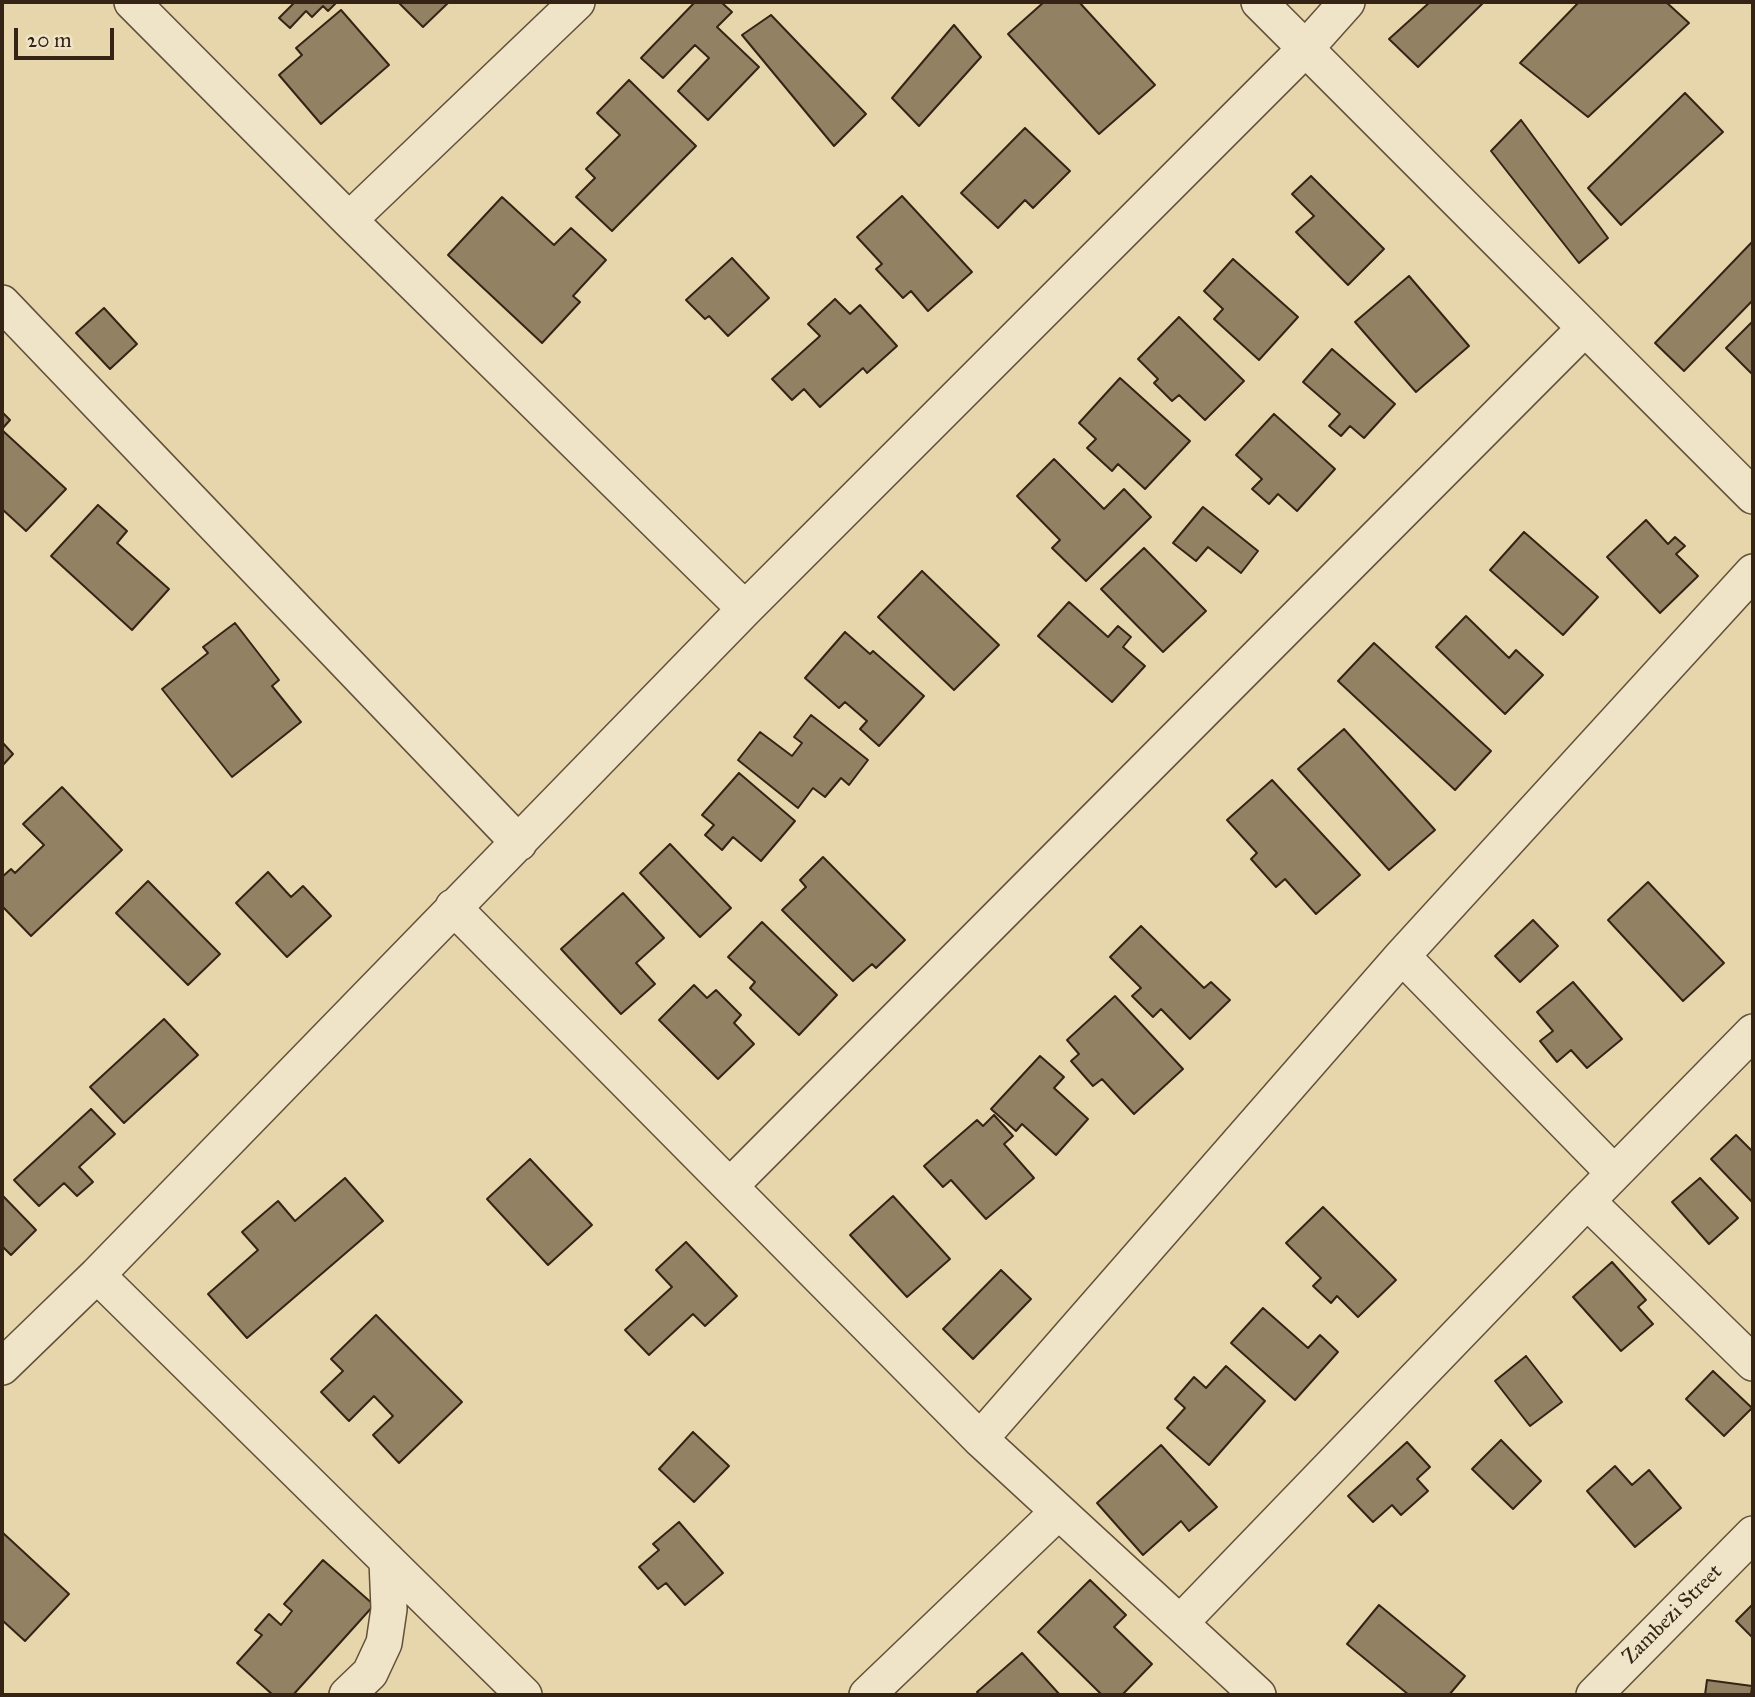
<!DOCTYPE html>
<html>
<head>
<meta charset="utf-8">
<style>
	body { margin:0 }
	#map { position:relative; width:1755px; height:1697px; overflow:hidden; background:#e7d6ab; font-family:"IM FELL Great Primer",serif }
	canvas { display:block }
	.frame { position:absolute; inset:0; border:4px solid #352415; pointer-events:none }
	.scale { position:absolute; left:14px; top:28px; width:100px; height:32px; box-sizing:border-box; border:4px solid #352415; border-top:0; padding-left:9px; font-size:21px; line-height:24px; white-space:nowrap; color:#352415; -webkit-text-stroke:5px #efe4c8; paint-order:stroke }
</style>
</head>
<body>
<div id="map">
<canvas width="1755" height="1697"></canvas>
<div class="frame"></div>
<div class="scale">20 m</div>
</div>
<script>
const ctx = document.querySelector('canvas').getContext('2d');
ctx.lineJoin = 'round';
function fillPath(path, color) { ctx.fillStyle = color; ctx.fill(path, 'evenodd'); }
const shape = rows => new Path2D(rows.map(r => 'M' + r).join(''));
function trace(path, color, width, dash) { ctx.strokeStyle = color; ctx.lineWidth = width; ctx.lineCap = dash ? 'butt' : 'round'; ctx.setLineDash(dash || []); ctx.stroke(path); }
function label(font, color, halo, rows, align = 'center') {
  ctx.font = font + ' "IM FELL Great Primer",serif'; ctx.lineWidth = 5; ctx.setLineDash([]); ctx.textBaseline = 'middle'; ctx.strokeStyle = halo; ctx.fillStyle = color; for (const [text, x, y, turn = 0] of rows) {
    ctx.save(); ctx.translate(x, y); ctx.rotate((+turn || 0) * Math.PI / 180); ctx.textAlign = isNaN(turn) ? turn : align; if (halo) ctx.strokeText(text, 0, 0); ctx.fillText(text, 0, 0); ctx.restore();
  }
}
const building = shape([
	[295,2,337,2,328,11,323,6,312,17,306,11,290,28,279,18,295,2],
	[398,2,449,2,423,27,398,2],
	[695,2,721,2,732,12,717,27,759,67,708,120,678,91,709,58,695,45,663,78,641,58,695,2],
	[1044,2,1079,2,1155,85,1099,134,1008,34,1044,2],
	[1430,2,1484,2,1418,67,1389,39,1430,2],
	[1579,2,1666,2,1689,23,1588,117,1520,63,1579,2],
	[341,10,389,65,321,124,279,75,302,55,296,48,341,10],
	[771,15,866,114,834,146,742,35,771,15],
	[954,25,981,57,919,126,892,98,954,25],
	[629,80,696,146,612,231,576,197,595,178,586,169,620,135,597,113,629,80],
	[1685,93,1723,132,1621,225,1588,188,1685,93],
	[1521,120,1608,238,1579,263,1491,151,1521,120],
	[1025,128,1070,171,1033,208,1025,200,998,228,961,193,1025,128],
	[1311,176,1384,249,1348,285,1296,232,1314,216,1292,194,1311,176],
	[902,196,972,272,928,311,911,291,903,298,876,269,882,264,857,237,902,196],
	[502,197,554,245,571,228,606,260,573,296,580,302,542,343,448,255,502,197],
	[1753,241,1753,300,1684,371,1655,343,1753,241],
	[732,258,769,298,728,336,709,316,705,319,686,300,732,258],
	[1233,259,1298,317,1259,360,1214,319,1223,309,1204,291,1233,259],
	[1409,276,1469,346,1416,392,1355,322,1409,276],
	[835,299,850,314,860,305,897,346,867,373,863,368,820,407,804,389,792,400,772,379,820,336,808,324,835,299],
	[104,308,137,344,110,369,76,333,104,308],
	[1179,317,1244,381,1205,420,1179,395,1172,401,1154,383,1158,379,1138,359,1179,317],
	[1753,321,1753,371,1751,373,1726,348,1753,321],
	[1332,349,1395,404,1364,438,1350,426,1341,436,1329,426,1340,414,1303,382,1332,349],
	[1120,378,1190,441,1145,489,1118,464,1112,471,1087,448,1096,439,1079,423,1120,378],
	[2,412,10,420,2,429,2,412],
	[1274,414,1335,469,1297,511,1278,494,1269,504,1252,489,1262,479,1236,455,1274,414],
	[2,430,66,489,26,531,2,509,2,430],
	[1054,459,1104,509,1124,489,1151,517,1086,581,1052,548,1060,540,1017,496,1054,459],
	[98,505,127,531,117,543,169,589,132,630,51,556,98,505],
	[1203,507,1258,551,1241,573,1208,547,1196,561,1173,543,1203,507],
	[1646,520,1668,544,1675,537,1685,546,1676,554,1698,576,1660,613,1607,557,1646,520],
	[1524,532,1598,597,1563,635,1490,570,1524,532],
	[1144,548,1206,611,1163,652,1101,589,1144,548],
	[922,571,999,645,954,690,878,617,922,571],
	[1069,602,1108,637,1118,626,1131,637,1123,647,1145,666,1112,702,1038,636,1069,602],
	[1466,616,1509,658,1516,650,1543,675,1505,714,1436,647,1466,616],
	[235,623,279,680,272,686,301,722,232,777,162,689,208,653,203,647,235,623],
	[845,632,870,654,873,651,924,696,879,746,860,729,867,721,845,702,839,708,805,678,845,632],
	[1374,643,1491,751,1455,790,1338,681,1374,643],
	[811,715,868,760,849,785,841,778,825,797,813,788,798,808,738,760,760,732,792,756,802,743,794,737,811,715],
	[1344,729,1435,830,1389,870,1298,769,1344,729],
	[2,742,13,754,2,766,2,742],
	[739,773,795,821,761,861,733,837,722,850,705,835,714,825,702,815,739,773],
	[1272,780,1360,875,1316,914,1285,879,1276,887,1251,859,1257,853,1227,820,1272,780],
	[62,787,122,850,31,936,2,906,2,877,11,869,15,873,44,845,23,824,62,787],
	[670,844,731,908,700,937,640,873,670,844],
	[823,857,905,940,876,968,872,964,853,981,782,910,806,887,800,880,823,857],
	[268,872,291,897,303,886,331,916,287,957,236,903,268,872],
	[148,881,220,954,188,985,116,913,148,881],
	[1648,882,1724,963,1683,1001,1608,920,1648,882],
	[623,893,664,938,636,963,655,984,621,1014,561,949,623,893],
	[1533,920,1558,946,1520,982,1495,956,1533,920],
	[762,922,837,995,799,1035,750,988,755,982,728,957,762,922],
	[1141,926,1204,988,1211,982,1230,1000,1190,1039,1161,1009,1153,1017,1132,996,1141,988,1110,957,1141,926],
	[1573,982,1622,1039,1587,1068,1571,1050,1557,1062,1540,1041,1553,1031,1537,1012,1573,982],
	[694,985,707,998,716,990,741,1015,734,1023,754,1044,718,1079,659,1020,694,985],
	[1115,996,1183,1069,1134,1114,1102,1079,1093,1086,1071,1061,1079,1054,1067,1040,1115,996],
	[164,1019,198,1055,124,1123,90,1087,164,1019],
	[1040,1056,1064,1077,1054,1088,1088,1119,1056,1155,1022,1124,1016,1131,991,1109,1040,1056],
	[91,1109,115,1134,79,1167,93,1182,77,1196,64,1183,39,1206,14,1180,91,1109],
	[994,1115,1013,1136,1004,1144,1034,1178,986,1219,951,1180,943,1187,924,1166,977,1120,983,1126,994,1115],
	[1736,1135,1753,1152,1752,1202,1711,1159,1736,1135],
	[530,1159,592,1225,548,1265,487,1199,530,1159],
	[345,1178,383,1221,247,1338,208,1294,258,1250,242,1232,278,1201,295,1221,345,1178],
	[1700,1178,1738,1218,1709,1244,1672,1202,1700,1178],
	[2,1195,36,1230,11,1255,2,1246,2,1195],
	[893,1196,950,1259,907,1297,850,1235,893,1196],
	[1323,1207,1396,1280,1358,1317,1337,1296,1331,1303,1313,1286,1321,1278,1286,1243,1323,1207],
	[686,1242,737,1296,705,1326,693,1314,649,1355,625,1330,672,1287,656,1270,686,1242],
	[1612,1262,1646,1300,1638,1307,1653,1324,1621,1351,1573,1297,1612,1262],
	[1001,1270,1031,1299,973,1359,943,1329,1001,1270],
	[1263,1308,1308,1348,1320,1335,1338,1352,1295,1400,1231,1343,1263,1308],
	[376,1315,462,1402,399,1463,373,1435,393,1416,374,1396,349,1421,321,1392,343,1371,331,1359,376,1315],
	[1526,1356,1562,1402,1530,1426,1495,1381,1526,1356],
	[1226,1366,1265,1401,1209,1465,1167,1428,1185,1408,1175,1399,1194,1377,1206,1388,1226,1366],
	[1713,1371,1752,1408,1724,1436,1686,1399,1713,1371],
	[693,1432,729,1466,694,1502,659,1469,693,1432],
	[1501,1440,1541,1481,1513,1509,1472,1469,1501,1440],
	[1407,1442,1430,1467,1417,1479,1428,1491,1401,1515,1392,1505,1373,1522,1348,1496,1407,1442],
	[1161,1445,1217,1507,1189,1531,1181,1521,1143,1555,1097,1503,1161,1445],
	[1615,1466,1632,1485,1649,1470,1681,1508,1635,1547,1587,1491,1615,1466],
	[679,1522,723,1573,685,1605,666,1583,658,1589,639,1567,659,1550,653,1544,679,1522],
	[2,1532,69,1594,25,1641,2,1620,2,1532],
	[323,1560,374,1605,293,1695,273,1695,237,1663,262,1635,255,1630,269,1614,281,1625,292,1611,284,1604,323,1560],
	[1090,1580,1126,1615,1114,1627,1152,1664,1122,1695,1102,1695,1038,1632,1090,1580],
	[1753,1604,1753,1638,1736,1621,1753,1604],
	[1379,1605,1465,1676,1449,1695,1409,1695,1347,1644,1379,1605],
	[1022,1653,1060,1695,980,1695,977,1692,1022,1653],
	[1707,1680,1752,1686,1751,1695,1705,1695,1707,1680]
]);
fillPath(building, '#928163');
trace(building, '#352415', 2);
const minor = shape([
	[132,2,349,220,745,609],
	[1259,2,1753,496],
	[349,220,577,2],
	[2,303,519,843],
	[453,907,980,1439,1258,1695],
	[1402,956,1614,1173],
	[1753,1032,1587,1201,1753,1363],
	[731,1185,1585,328],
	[97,1275,524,1695],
	[2,1367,97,1275,745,609,1305,49,1347,2],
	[980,1439,1402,956,1753,572],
	[1180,1623,1587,1201],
	[347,1695,370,1673,384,1643,389,1609,387,1560],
	[867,1695,1058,1512],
	[1594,1695,1753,1534]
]);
trace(minor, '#62503a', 38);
trace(minor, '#efe4c8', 35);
label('21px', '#352415', '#efe4c8', [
	["Zambezi Street",1673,1615,-45]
]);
</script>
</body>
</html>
